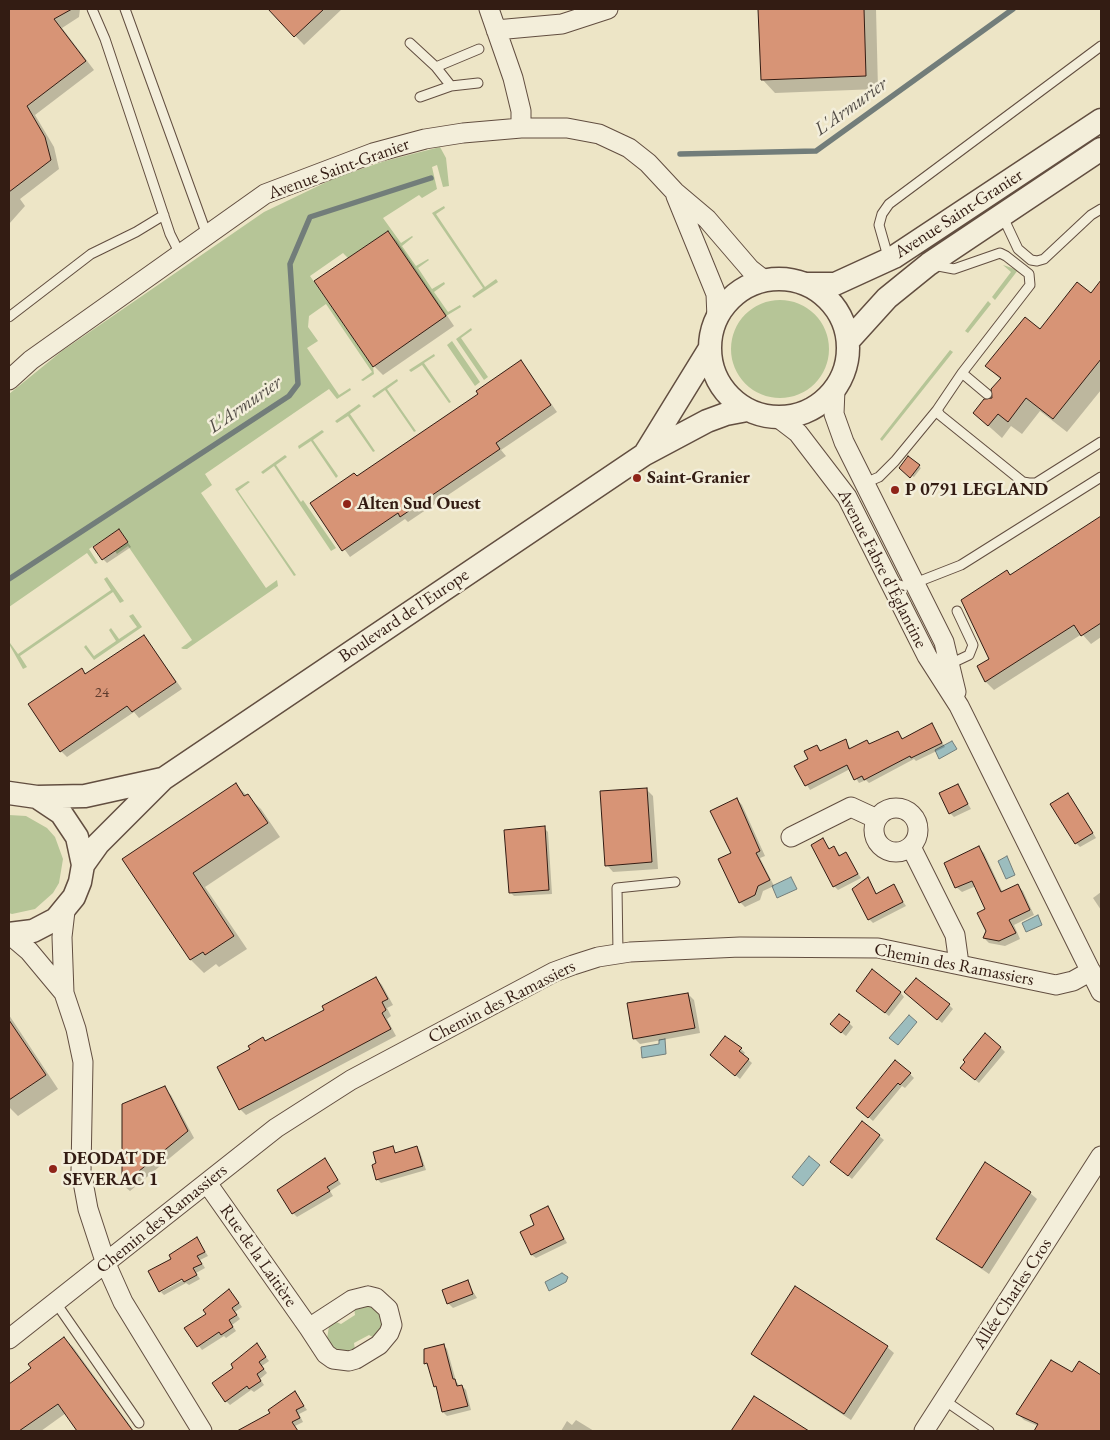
<!DOCTYPE html>
<html>
<head>
<meta charset="utf-8">
<style>
	body { margin:0 }
	#map { position:relative; width:1110px; height:1440px; overflow:hidden; background:#ede5c6; font-family:"EB Garamond",serif }
	canvas { display:block }
	.frame { position:absolute; inset:0; border:10px solid #331c13; pointer-events:none }
</style>
</head>
<body>
<div id="map">
<canvas width="1110" height="1440"></canvas>
<div class="frame"></div>
</div>
<script>
const ctx = document.querySelector('canvas').getContext('2d');
ctx.lineJoin = 'round';
function fillPath(path, color) { ctx.fillStyle = color; ctx.fill(path, 'evenodd'); }
const shape = rows => new Path2D(rows.map(r => 'M' + r).join(''));
function trace(path, color, width, dash) { ctx.strokeStyle = color; ctx.lineWidth = width; ctx.lineCap = dash ? 'butt' : 'round'; ctx.setLineDash(dash || []); ctx.stroke(path); }
function label(font, color, halo, rows, align = 'center') {
  ctx.font = font + ' "EB Garamond",serif'; ctx.lineWidth = 5; ctx.setLineDash([]); ctx.textBaseline = 'middle'; ctx.strokeStyle = halo; ctx.fillStyle = color; for (const [text, x, y, turn = 0] of rows) {
    ctx.save(); ctx.translate(x, y); ctx.rotate((+turn || 0) * Math.PI / 180); ctx.textAlign = isNaN(turn) ? turn : align; if (halo) ctx.strokeText(text, 0, 0); ctx.fillText(text, 0, 0); ctx.restore();
  }
}
fillPath(shape([
	[440,147,446,158,449,186,443,187,437,165,432,167,437,189,422,198,419,195,383,218,401,243,412,236,413,237,402,246,416,266,428,259,429,260,418,268,432,289,444,282,445,284,434,292,448,312,460,305,461,307,446,316,388,231,348,258,343,253,310,276,373,367,374,374,363,381,361,380,372,372,326,304,309,316,308,327,318,341,307,348,339,395,350,388,351,390,337,399,329,389,205,474,212,485,201,493,266,588,277,580,278,586,187,649,183,649,181,648,192,640,128,546,117,554,115,551,128,542,119,529,89,549,98,563,95,564,87,553,9,607,9,394,62,351,264,212,337,177,385,161],
	[444,206,445,208,436,214,485,287,496,279,498,282,474,298,472,296,483,288,432,213],
	[1003,265,1018,270,995,300,992,297,1011,272],
	'731 349a49 49 0 1 1 98 0a49 49 0 1 1-98 0Z',
	[988,301,991,304,968,333,965,331],
	[471,328,472,330,461,338,488,377,484,380,456,339],
	[452,341,480,382,475,386,447,345],
	[950,350,953,352,882,441,880,439],
	[434,354,435,356,424,363,451,402,449,403,422,365,411,372,409,370],
	[397,379,398,381,387,389,416,431,414,432,385,390,374,398,372,396],
	[359,404,361,406,350,414,375,451,373,452,348,416,337,423,335,421],
	[322,430,324,432,313,440,338,476,336,478,311,441,299,449,298,446],
	[285,455,287,457,276,465,301,502,303,500,336,548,331,551,274,466,263,474,261,472],
	[248,481,250,482,238,491,296,575,294,576,235,489],
	[107,577,124,601,120,603,113,592,20,656,27,667,23,669,9,644,10,643,18,654,111,590,104,579],
	[133,614,142,627,94,660,84,647,86,645,94,656,116,641,109,630,111,628,119,639,137,627,129,616],
	[9,815,26,816,47,828,55,837,63,859,59,883,53,893,35,909,12,914,9,913],
	[361,1304,376,1307,385,1322,376,1339,369,1335,354,1343,355,1350,352,1352,334,1350,327,1339,329,1326,334,1321,341,1324,355,1315,354,1307]
]), '#b6c597');
const water = shape([
	[952,741,957,749,939,759,935,750,952,741],
	[1007,856,1015,875,1006,879,998,861,1007,856],
	[791,877,797,889,777,898,772,886,791,877],
	[1038,915,1042,925,1026,932,1022,923,1038,915],
	[909,1015,917,1022,898,1045,889,1038,909,1015],
	[665,1039,666,1054,642,1058,641,1047,659,1044,659,1040,665,1039],
	[809,1156,820,1165,803,1186,792,1177,809,1156],
	[562,1273,568,1277,566,1282,549,1291,545,1282,562,1273]
]);
fillPath(water, '#9cbdbe');
trace(water, '#727d7a', 1);
fillPath(shape([
	[9,9,80,9,79,17,62,28,94,70,35,115,54,147,59,169,20,199,25,206,9,224],
	[270,9,342,9,304,45],
	[760,9,876,9,878,89,775,93,762,79],
	[388,232,397,241,454,326,383,375,374,366],
	[1101,282,1101,390,1067,432,1040,411,1022,434,1011,426,1002,438,974,413,993,399,1001,380,987,366,1091,295],
	[521,361,557,412,501,450,506,456,408,522,405,519,350,557,312,504,357,478,480,394],
	[909,458,921,468,914,477,902,470],
	[1101,518,1101,637,1091,644,1082,634,994,690,986,682,979,667,990,660,1007,572,1011,576],
	[123,535,131,547,107,563,103,559],
	[144,636,182,689,139,718,134,712,67,757,61,751,81,669,86,674],
	[932,725,945,747,916,761,914,759,869,783,866,780,859,783,850,769,810,790,796,766,809,759,817,746,822,752,845,741,851,749,870,745,898,733,903,739],
	[236,785,261,809,280,837,205,887,247,949,219,967,216,964,204,973,191,960,124,859],
	[958,786,971,809,954,817,950,813],
	[646,789,653,796,658,869,613,872,607,865],
	[737,799,742,805,765,856,760,858,774,886,763,891,760,900,745,907,740,902,732,854],
	[1072,799,1096,838,1080,847,1076,843],
	[544,828,548,832,552,894,514,896,510,892],
	[823,840,830,850,834,848,841,856,846,854,861,878,838,890,834,886],
	[979,848,984,853,1003,893,1018,886,1023,891,1034,915,1014,925,1020,939,1005,946,989,943,984,938,988,931,987,910,976,886,962,892,956,887],
	[868,879,877,894,893,886,906,906,873,923,869,919],
	[1101,892,1101,910,1093,898],
	[376,978,382,985,393,1005,387,1008,391,1016,387,1019,396,1036,246,1115,240,1109,326,1011],
	[900,992,904,997,889,1016,862,995],
	[688,994,694,1000,700,1033,640,1044,634,1038],
	[910,996,949,1005,953,1009,942,1023],
	[9,1015,58,1089,18,1116,9,1107],
	[849,1023,853,1027,846,1036,836,1028],
	[1001,1048,1005,1052,979,1083,966,1072,966,1062],
	[741,1049,745,1053,743,1055,752,1063,740,1079,716,1059],
	[910,1074,914,1078,905,1088,902,1086,873,1121,858,1108],
	[164,1088,171,1095,194,1138,130,1191,123,1185,124,1104],
	[863,1123,884,1140,852,1179,836,1166],
	[392,1147,397,1154,417,1148,420,1152,426,1170,381,1183,377,1179,378,1164],
	[325,1160,341,1184,330,1191,333,1196,297,1217,293,1213],
	[1030,1193,1037,1199,989,1274,938,1239],
	[548,1208,567,1243,536,1258,532,1255,536,1226],
	[197,1239,208,1256,200,1260,205,1268,196,1273,200,1279,189,1285,186,1283,164,1295,161,1292,189,1277,173,1259],
	[467,1282,477,1298,453,1308,449,1304,444,1290],
	[233,1294,242,1307,235,1312,240,1319,232,1325,236,1331,226,1338,224,1336,202,1350,186,1329],
	[64,1338,73,1347,134,1431,79,1431,66,1413,41,1431,9,1431,9,1386,33,1369],
	[257,1345,269,1361,262,1366,267,1373,260,1379,264,1385,254,1392,251,1390,230,1405,226,1401,235,1368],
	[443,1345,447,1349,456,1381,460,1387,462,1386,466,1390,471,1410,447,1416,443,1412,438,1389,426,1363],
	[887,1347,894,1353,851,1420,759,1360,753,1354],
	[1079,1363,1101,1377,1101,1431,1035,1431,1038,1426,1024,1420,1018,1414,1072,1374],
	[295,1393,307,1410,299,1414,303,1422,295,1426,298,1431,251,1431,249,1426,271,1414],
	[754,1397,807,1431,733,1431],
	[576,1420,594,1431,561,1431,567,1421,572,1425]
]), '#0003');
trace(shape([
	[680,154,816,151,1013,9],
	[9,579,289,396,298,384,290,264,310,217,431,178]
]), '#727d7a', 5.5);
const building = shape([
	[9,9,72,9,54,19,86,61,27,106,45,137,51,160,9,192,9,9],
	[268,9,324,9,294,37,268,9],
	[758,9,864,9,866,76,761,80,758,9],
	[388,231,446,316,373,367,314,281,388,231],
	[1101,280,1101,359,1053,419,1026,398,1008,422,998,414,988,426,973,413,984,399,992,398,991,389,1001,378,985,366,1025,317,1040,329,1077,282,1091,293,1101,280],
	[521,360,551,405,496,443,500,449,400,517,398,513,342,551,310,503,354,473,357,476,478,394,476,391,521,360],
	[908,456,920,465,910,478,899,468,908,456],
	[1101,516,1101,623,1081,636,1074,625,985,682,977,666,989,659,961,600,1007,570,1010,575,1101,516],
	[119,529,128,542,102,560,93,547,119,529],
	[144,635,176,682,132,712,127,706,60,752,28,704,82,668,85,674,144,635],
	[932,723,942,743,911,758,910,756,864,780,862,776,854,780,847,765,805,786,794,766,808,759,804,751,817,745,820,751,846,739,849,749,867,740,869,744,898,731,902,739,932,723],
	[236,783,244,796,248,794,268,823,193,873,234,936,205,955,203,952,190,960,122,859,236,783],
	[958,784,968,804,949,814,939,793,958,784],
	[647,788,652,862,605,866,600,791,647,788],
	[1068,793,1093,833,1075,844,1050,804,1068,793],
	[737,798,760,851,756,853,770,880,758,886,755,895,739,903,718,859,731,853,710,811,737,798],
	[545,826,549,890,509,893,504,830,545,826],
	[823,838,829,849,834,846,839,856,846,852,858,874,833,887,811,845,823,838],
	[979,846,1001,892,1018,884,1030,910,1009,920,1016,933,999,941,983,938,986,931,977,913,985,909,972,881,955,888,944,863,979,846],
	[868,877,876,894,894,884,903,902,868,920,852,889,868,877],
	[872,969,901,992,885,1013,856,991,872,969],
	[376,977,388,999,382,1002,386,1010,382,1013,391,1029,239,1110,217,1067,250,1049,248,1046,263,1037,265,1041,301,1022,324,1010,322,1006,376,977],
	[916,978,950,1004,937,1020,904,992,916,978],
	[688,993,695,1028,633,1039,627,1003,688,993],
	[839,1014,850,1022,841,1033,830,1024,839,1014],
	[9,1020,46,1075,9,1100,9,1020],
	[985,1033,1001,1047,975,1080,960,1068,965,1062,963,1060,985,1033],
	[725,1036,742,1048,739,1051,749,1059,735,1076,710,1055,725,1036],
	[895,1060,911,1073,900,1085,898,1083,868,1118,856,1108,895,1060],
	[165,1086,188,1131,122,1185,122,1104,165,1086],
	[862,1121,880,1135,848,1176,830,1162,862,1121],
	[393,1146,395,1153,417,1146,423,1166,376,1180,372,1165,376,1163,373,1152,393,1146],
	[325,1158,338,1180,327,1187,330,1191,292,1214,277,1190,325,1158],
	[985,1162,1031,1192,982,1268,936,1239,985,1162],
	[548,1206,564,1239,531,1255,520,1232,534,1225,530,1215,548,1206],
	[197,1237,205,1252,197,1256,202,1264,193,1268,197,1275,184,1282,182,1279,159,1292,148,1271,171,1259,169,1255,197,1237],
	[468,1280,473,1294,447,1304,442,1290,468,1280],
	[795,1286,888,1346,844,1414,751,1354,795,1286],
	[229,1289,239,1303,232,1308,237,1315,229,1320,233,1327,221,1335,219,1332,197,1347,184,1328,206,1314,203,1310,229,1289],
	[64,1337,133,1431,77,1431,58,1404,19,1431,9,1431,9,1384,31,1368,28,1364,64,1337],
	[257,1343,266,1357,259,1362,264,1369,257,1374,261,1381,249,1389,247,1386,225,1402,212,1383,233,1368,231,1364,257,1343],
	[444,1344,453,1379,455,1379,457,1386,462,1385,468,1406,442,1412,436,1386,434,1387,427,1363,424,1364,424,1349,444,1344],
	[1051,1360,1072,1372,1079,1361,1101,1375,1101,1431,1034,1431,1038,1424,1016,1414,1051,1360],
	[295,1391,304,1406,296,1410,300,1418,292,1422,298,1431,237,1431,270,1413,268,1410,295,1391],
	[754,1396,809,1431,731,1431,754,1396]
]);
fillPath(building, '#d79476');
trace(building, '#331c13', 1);
const service = shape([
	[92,9,105,39,170,234,180,254],
	[125,9,207,235],
	[410,43,436,67,451,86],
	[436,67,479,49],
	[420,97,451,86,478,83],
	[1002,215,1018,249,1031,260,1037,261,1044,259,1091,215,1101,209],
	[889,260,879,225,882,214,889,204,1101,46],
	[933,265,954,269,1000,253,1006,256,1029,274,1030,285,962,373,937,410,940,415,1023,482,1029,483,1036,483,1101,442],
	[9,317,91,254,136,232,164,215],
	[962,373,987,394],
	[865,483,879,477,895,461,937,410],
	[893,583,903,586,915,583,961,565,1101,477],
	[950,664,969,655,973,645,957,611],
	[618,953,617,888,675,882],
	[56,1303,139,1423],
	[944,1400,989,1431]
]);
const minor = shape([
	[489,9,513,78,521,111,521,128],
	[496,30,562,24,608,9],
	[676,196,716,294,717,318],
	[9,380,31,360,265,194,373,153,425,139,463,133,521,128,567,128,599,134,629,148,648,163,675,192,707,219,750,269,764,280],
	[835,389,834,414,844,442,944,642,956,692],
	[777,417,798,433,847,497,927,656,959,706,1101,992],
	'874 830a22 22 0 1 1 44 0a22 22 0 1 1-44 0Z',
	[791,837,851,807,877,819],
	[911,847,955,935,959,964],
	[65,911,62,937,64,993,76,1029,83,1062,81,1171,88,1209,106,1264,123,1302,202,1431],
	[9,934,29,951,64,993],
	[207,1183,309,1328],
	[368,1296,376,1298,388,1309,392,1325,389,1333,379,1345,356,1359,349,1361,333,1359,326,1354,309,1328,352,1300,368,1296],
	[9,1339,276,1128,312,1105,351,1080,554,972,573,965,598,957,630,952,740,947,878,948,1056,985,1073,981,1091,971],
	[924,1431,1101,1156]
]);
const tertiary = shape([
	'710 348a69 69 0 1 1 138 0a69 69 0 1 1-138 0Z',
	[807,284,835,284,894,257,1101,120],
	[848,341,887,298,929,264,1101,149],
	[646,452,710,348],
	[9,793,37,797,61,813,77,837,83,865,80,882,74,897,56,919,33,931,9,934],
	[37,797,85,796,162,779],
	[83,865,98,844,163,779,645,454,707,421,726,414,747,410]
]);
trace(service, '#624e40', 11);
trace(minor, '#624e40', 21);
trace(tertiary, '#624e40', 25);
trace(service, '#f3eeda', 9);
trace(minor, '#f3eeda', 19);
trace(tertiary, '#f3eeda', 22);
for (const [x, y, r, color] of [
	[637,478,5,"#8f2418"],
	[895,490,5,"#8f2418"],
	[347,504,5,"#8f2418"],
	[53,1169,5,"#8f2418"]
]) { const dot = new Path2D(); dot.arc(x, y, r, 0, 2 * Math.PI); ctx.fillStyle = color; ctx.fill(dot); trace(dot, '#f3eeda', 2); }
label('15px', '#5c3a2c', null, [
	["24",102,693]
]);
label('18px', '#331c13', '#f3eeda', [
	["Avenue Saint-Granier",339,169,-20],
	["Avenue Saint-Granier",959,214,-33],
	["Avenue Fabre d'Églantine",882,569,63],
	["Boulevard de l'Europe",404,616,-34],
	["Chemin des Ramassiers",954,965,11],
	["Chemin des Ramassiers",502,1002,-27],
	["Chemin des Ramassiers",162,1219,-39],
	["Rue de la Laitière",258,1256,55],
	["Allée Charles Cros",1013,1294,-57]
]);
label('bold 18px', '#331c13', '#f3eeda', [
	["Saint-Granier",647,478],
	["P 0791 LEGLAND",905,490],
	["Alten Sud Ouest",357,504],
	["DEODAT DE",63,1159],
	["SEVERAC 1",63,1180]
], 'left');
label('italic 19px', '#524c46', '#f3eeda', [
	["L'Armurier",851,107,-36],
	["L'Armurier",245,405,-35]
]);
</script>
</body>
</html>
